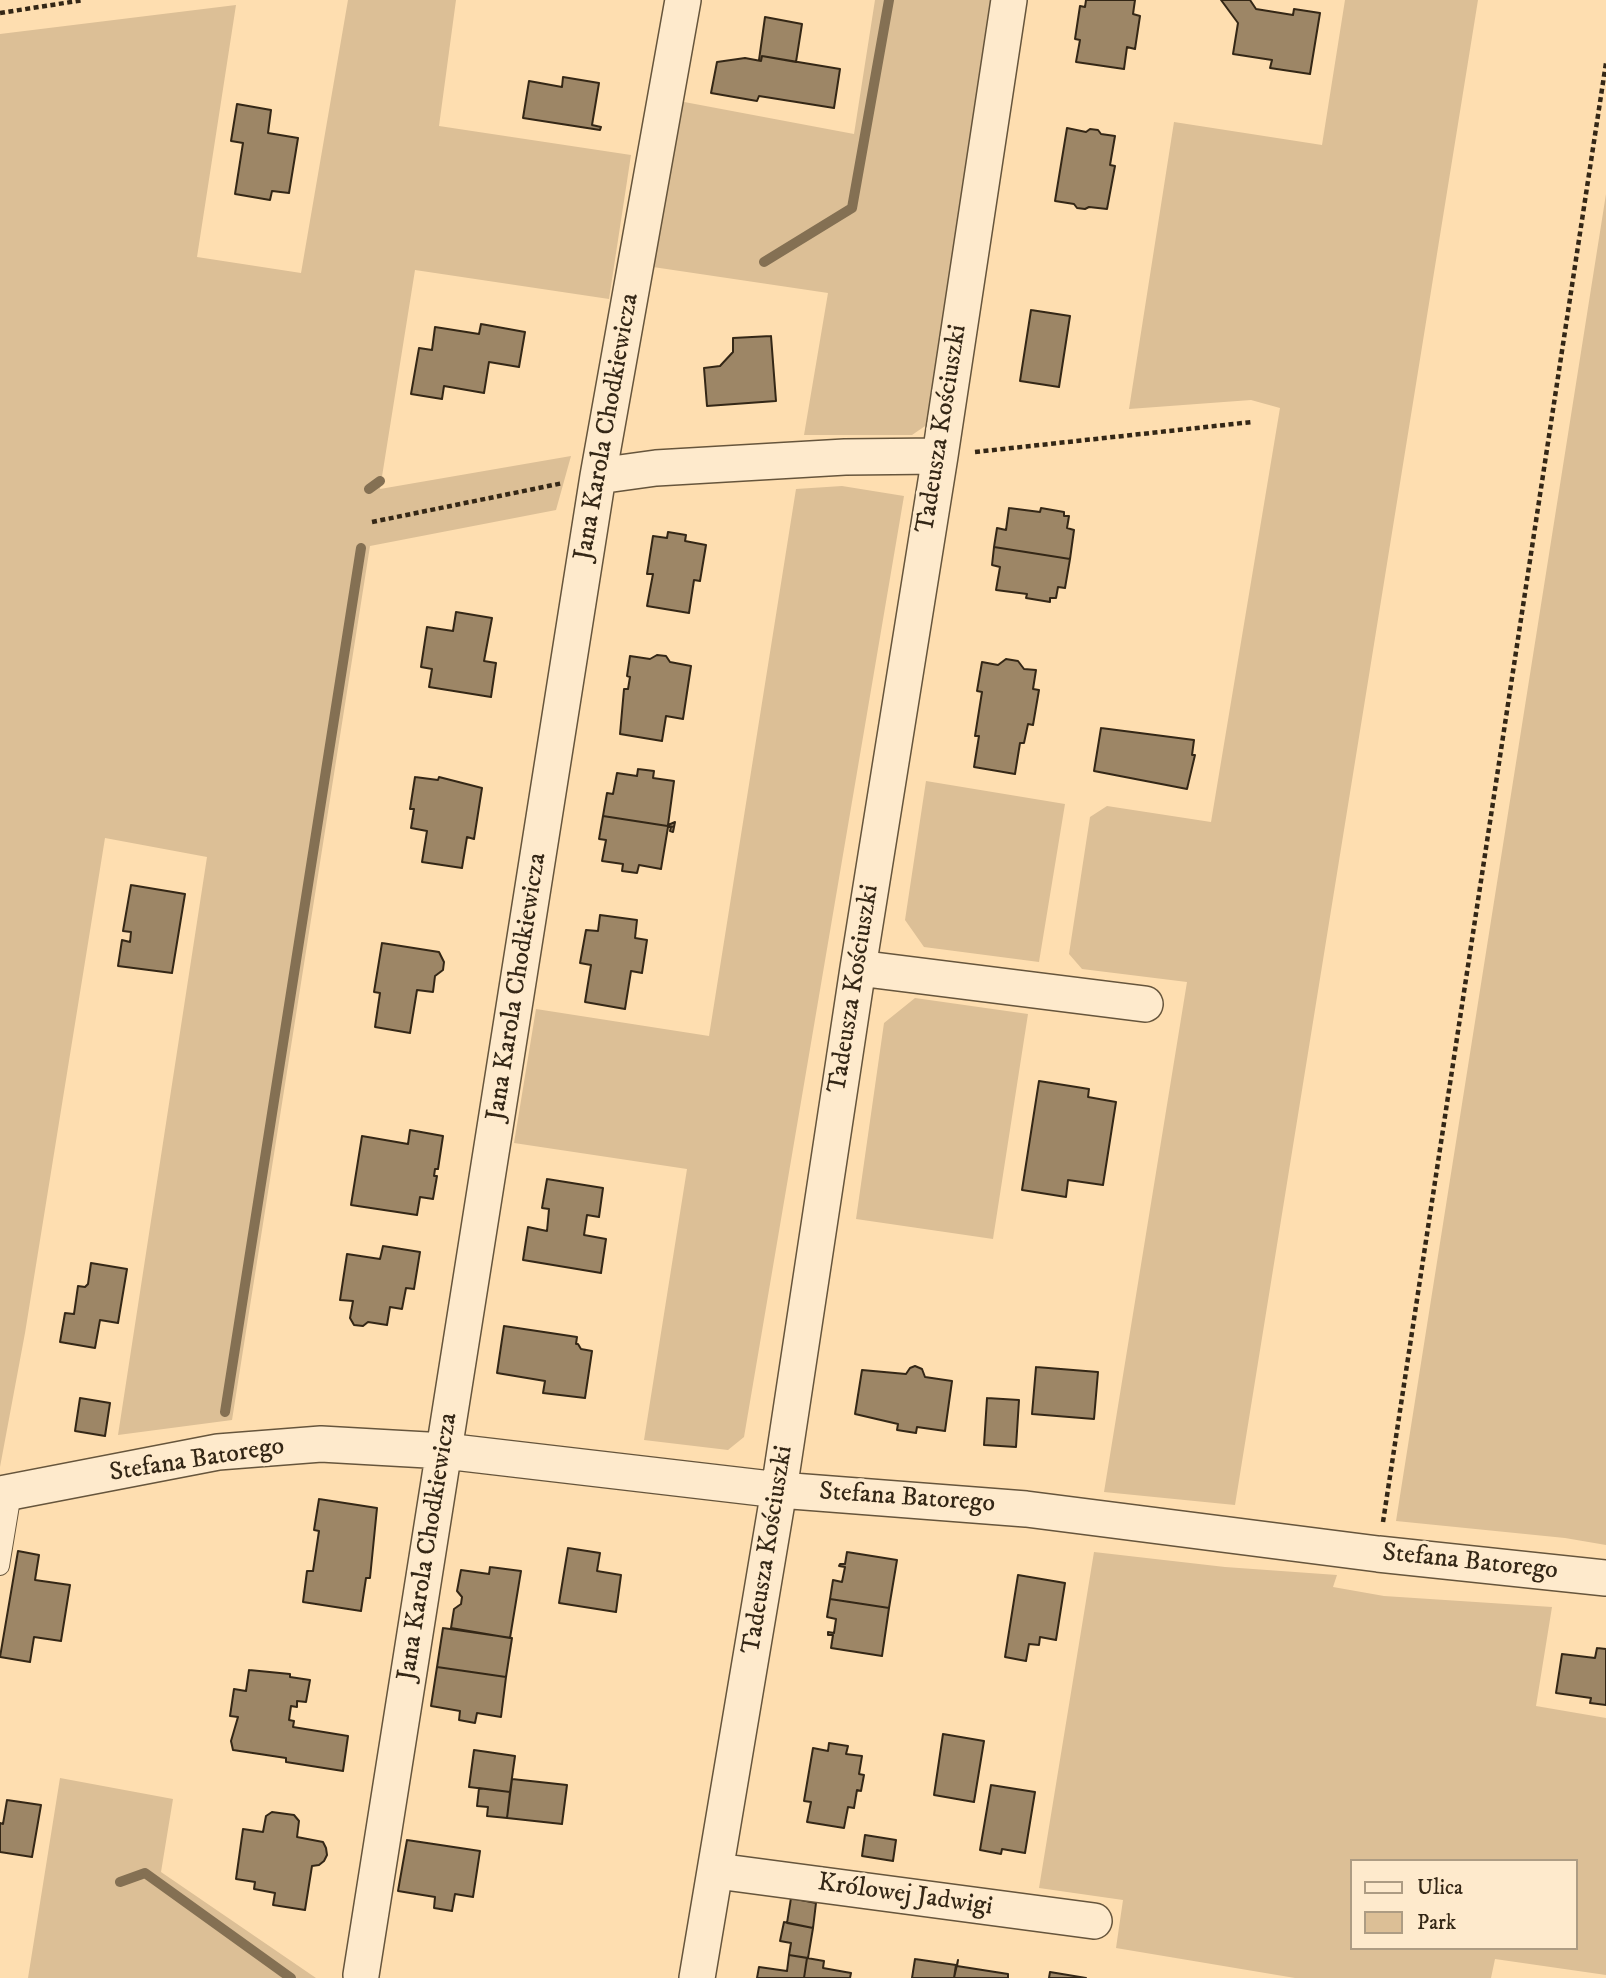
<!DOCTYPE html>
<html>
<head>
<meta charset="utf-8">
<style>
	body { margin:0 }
	#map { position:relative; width:1606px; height:1978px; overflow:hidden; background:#fedeb0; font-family:"IM FELL DW Pica",serif }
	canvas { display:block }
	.legend { position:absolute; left:1350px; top:1859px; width:228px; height:91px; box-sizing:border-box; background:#feeacc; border:2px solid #ad9c83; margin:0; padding:9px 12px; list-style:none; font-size:21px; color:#342716 }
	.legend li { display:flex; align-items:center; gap:14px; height:35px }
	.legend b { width:35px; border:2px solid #ad9c83 }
</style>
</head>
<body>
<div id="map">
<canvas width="1606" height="1978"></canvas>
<ul class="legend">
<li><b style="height:9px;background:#feeacc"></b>Ulica</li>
<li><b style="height:19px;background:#dcbf96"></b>Park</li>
</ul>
</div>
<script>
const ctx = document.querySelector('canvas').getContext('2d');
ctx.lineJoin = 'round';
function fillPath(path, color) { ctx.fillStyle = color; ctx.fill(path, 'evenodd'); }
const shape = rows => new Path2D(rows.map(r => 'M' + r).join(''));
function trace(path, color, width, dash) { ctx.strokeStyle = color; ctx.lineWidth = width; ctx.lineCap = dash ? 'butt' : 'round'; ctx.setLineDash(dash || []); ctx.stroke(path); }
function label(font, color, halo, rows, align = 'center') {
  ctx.font = font + ' "IM FELL DW Pica",serif'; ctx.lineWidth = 7; ctx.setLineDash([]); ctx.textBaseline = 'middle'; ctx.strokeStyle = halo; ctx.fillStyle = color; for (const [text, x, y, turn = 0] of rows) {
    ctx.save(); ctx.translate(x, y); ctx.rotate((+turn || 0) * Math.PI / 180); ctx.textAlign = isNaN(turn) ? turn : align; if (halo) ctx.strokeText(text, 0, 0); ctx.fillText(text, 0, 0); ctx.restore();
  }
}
fillPath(shape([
	[348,0,456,0,439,126,631,155,609,299,415,270,380,489,571,456,556,510,370,546,232,1420,118,1435,207,857,105,838,25,1333,0,1467,0,34,236,5,197,257,301,273],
	[875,0,994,0,928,424,912,435,804,435,828,293,653,267,679,101,854,134],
	[1345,0,1478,0,1235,1505,1104,1492,1187,982,1082,969,1069,954,1090,817,1107,806,1211,822,1280,408,1251,400,1129,409,1174,122,1322,145],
	[1606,194,1606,1545,1565,1538,1396,1521],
	[842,486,904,496,744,1437,728,1450,644,1440,687,1169,514,1143,536,1009,709,1036,796,489],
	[926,781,1065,804,1039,962,924,947,905,920],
	[915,998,1028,1014,993,1239,856,1219,884,1023],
	[1094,1552,1225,1567,1337,1575,1333,1587,1384,1596,1552,1607,1536,1706,1606,1718,1606,1975,1495,1959,1491,1978,1295,1978,1116,1948,1123,1900,1039,1888],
	[1352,1861,1576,1861,1576,1948,1352,1948],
	[60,1778,173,1799,161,1872,316,1978,28,1978]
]), '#dcbf96');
trace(shape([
	[764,262,852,208,889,0],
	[369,489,380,481],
	[225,1412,361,548],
	[120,1882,145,1873,291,1978]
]), '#847053', 10);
const building = shape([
	[1086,0,1135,0,1133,14,1140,16,1135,49,1127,47,1124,69,1076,62,1080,40,1075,39,1080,6,1085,7,1086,0],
	[1221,0,1250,0,1256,9,1293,15,1294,9,1320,13,1310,74,1270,68,1272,60,1233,54,1238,23,1221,0],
	[765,17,802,24,796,62,762,56,761,61,759,60,765,17],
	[762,56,840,69,834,108,759,96,757,101,711,93,717,62,745,58,761,61,762,56],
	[563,77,599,83,592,125,601,127,600,130,523,118,529,81,562,87,563,77],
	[237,104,271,110,268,133,298,138,289,193,272,191,270,200,235,194,243,143,231,141,237,104],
	[1067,128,1086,132,1090,129,1098,130,1101,134,1115,136,1110,165,1115,166,1107,209,1089,207,1085,209,1077,208,1074,204,1055,201,1067,128],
	[1031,310,1070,316,1059,387,1020,381,1031,310],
	[481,324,525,332,519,367,489,362,484,393,444,386,442,399,411,394,419,348,432,350,435,327,479,334,481,324],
	[771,336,776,401,707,406,704,368,720,366,733,352,733,338,771,336],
	[1009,508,1040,512,1041,508,1064,512,1064,516,1069,516,1067,528,1074,530,1070,559,994,547,997,528,1006,530,1009,508],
	[668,532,686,535,685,541,706,545,700,581,694,580,689,613,647,606,653,574,647,574,653,536,667,538,668,532],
	[994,547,1070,559,1065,588,1058,587,1056,598,1050,598,1050,602,1026,598,1027,594,996,590,1000,567,992,565,994,547],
	[456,612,492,618,484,661,496,663,491,697,429,687,432,669,421,667,427,627,453,631,456,612],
	[657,655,666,656,670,662,691,666,683,719,666,716,662,741,620,734,624,689,628,689,630,677,627,676,630,656,650,659,657,655],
	[1006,659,1018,661,1024,669,1036,670,1033,689,1039,690,1033,725,1028,724,1024,743,1020,743,1015,774,974,767,979,736,975,736,982,692,977,691,982,662,998,665,1006,659],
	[1101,728,1194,740,1192,755,1195,755,1187,789,1094,771,1101,728],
	[638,769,654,771,653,778,674,781,668,825,675,822,674,827,603,816,607,793,613,794,617,773,637,776,638,769],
	[415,777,438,780,439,777,482,788,474,839,467,837,462,868,422,862,427,831,411,828,414,809,410,809,415,777],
	[603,816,674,827,673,832,670,831,671,827,668,827,661,869,639,865,637,873,622,871,623,864,602,861,606,840,599,839,603,816],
	[131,885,185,894,172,973,118,966,122,940,130,942,131,932,123,931,131,885],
	[600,915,637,920,635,938,647,940,642,973,631,971,625,1009,585,1002,591,965,580,963,586,930,598,931,600,915],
	[382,943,439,952,444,962,443,970,435,976,433,992,417,990,410,1033,375,1027,380,993,374,992,382,943],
	[1039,1081,1089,1089,1088,1097,1116,1102,1103,1185,1068,1180,1066,1197,1022,1190,1039,1081],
	[410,1130,443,1136,438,1169,435,1169,434,1176,437,1176,433,1199,420,1197,417,1215,351,1205,362,1136,408,1144,410,1130],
	[547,1179,603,1188,599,1217,587,1215,584,1235,606,1239,601,1273,523,1260,528,1227,547,1231,549,1209,542,1208,547,1179],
	[383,1246,420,1252,414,1289,406,1288,402,1309,390,1307,387,1325,368,1322,363,1326,354,1325,350,1318,353,1301,340,1300,347,1254,380,1259,383,1246],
	[91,1263,127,1269,118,1323,100,1320,95,1348,60,1342,65,1313,74,1314,78,1286,85,1287,88,1284,91,1263],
	[504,1326,577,1337,576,1344,578,1344,581,1349,592,1351,585,1398,543,1393,545,1381,497,1373,504,1326],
	[915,1366,922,1369,925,1377,952,1381,945,1431,917,1427,916,1433,897,1430,898,1424,855,1414,862,1370,906,1374,910,1368,915,1366],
	[1036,1367,1098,1372,1094,1419,1032,1414,1036,1367],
	[80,1398,110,1403,105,1436,75,1431,80,1398],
	[987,1398,1019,1400,1016,1447,984,1445,987,1398],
	[319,1499,377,1508,370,1578,366,1578,361,1611,303,1602,307,1571,313,1571,319,1531,314,1530,319,1499],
	[568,1548,600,1553,597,1571,621,1575,616,1612,559,1603,568,1548],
	[18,1551,39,1555,35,1580,70,1585,61,1641,34,1637,30,1662,0,1657,18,1551],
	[847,1552,897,1560,889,1608,830,1599,833,1580,842,1582,845,1567,839,1566,840,1564,845,1564,847,1552],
	[490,1567,521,1571,510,1638,451,1628,454,1609,461,1604,462,1597,457,1591,461,1570,489,1574,490,1567],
	[1018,1575,1065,1583,1056,1640,1040,1637,1039,1645,1029,1644,1026,1661,1005,1657,1018,1575],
	[830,1599,889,1608,882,1656,831,1648,833,1635,828,1635,828,1632,834,1633,836,1619,827,1617,830,1599],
	[443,1628,512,1638,506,1677,437,1667,443,1628],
	[1597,1648,1606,1649,1606,1705,1590,1703,1591,1698,1556,1693,1562,1654,1595,1658,1597,1648],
	[437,1667,506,1677,501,1717,477,1713,475,1723,459,1720,460,1711,431,1706,437,1667],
	[249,1670,290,1674,290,1677,310,1680,306,1702,297,1701,297,1707,291,1706,289,1720,294,1721,293,1727,348,1736,343,1771,286,1762,286,1758,233,1750,231,1741,238,1717,230,1716,234,1689,246,1691,249,1670],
	[943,1734,984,1741,974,1802,934,1795,943,1734],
	[829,1743,848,1746,846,1754,862,1756,859,1774,864,1775,861,1791,857,1790,854,1808,848,1807,844,1828,807,1822,811,1802,804,1801,813,1748,828,1751,829,1743],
	[474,1750,515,1756,510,1792,469,1787,474,1750],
	[512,1779,567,1785,562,1824,507,1818,512,1779],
	[991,1785,1035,1792,1025,1853,1002,1849,1001,1854,980,1850,991,1785],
	[479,1788,510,1792,507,1818,487,1816,488,1807,477,1806,479,1788],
	[7,1800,41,1805,32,1857,0,1852,0,1823,3,1824,7,1800],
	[272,1812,294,1815,299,1821,297,1837,323,1842,326,1848,327,1855,324,1861,319,1865,312,1866,305,1910,273,1905,275,1893,254,1889,255,1882,236,1879,243,1829,263,1832,266,1816,272,1812],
	[865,1835,896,1840,893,1861,862,1856,865,1835],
	[407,1840,480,1851,473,1897,455,1894,452,1911,434,1908,435,1897,398,1891,407,1840],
	[791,1898,816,1903,813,1928,787,1923,791,1898],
	[784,1922,813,1928,808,1958,789,1955,791,1943,780,1941,784,1922],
	[789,1955,807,1958,804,1978,757,1978,759,1967,787,1971,789,1955],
	[807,1958,824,1961,823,1968,851,1973,850,1978,804,1978,807,1958],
	[915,1959,956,1965,954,1978,912,1978,915,1959],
	[958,1960,957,1966,1008,1974,1008,1978,954,1978,958,1960],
	[1050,1972,1086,1978,1049,1978,1050,1972]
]);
fillPath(building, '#9d8666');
trace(building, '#342716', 2);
const service = shape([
	[0,1566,12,1493]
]);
const minor = shape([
	[598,476,656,468,845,457,940,456],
	[858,968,1145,1004],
	[0,1494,218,1452,321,1444,445,1451,779,1490,1026,1509,1378,1554,1606,1578],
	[717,1871,1094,1921],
	[361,1975,598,476,683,0],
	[697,1978,779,1490,858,968,940,456,1009,0]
]);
trace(service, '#66553c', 20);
trace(minor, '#66553c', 38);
trace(shape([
	[0,13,84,0],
	[975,452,1252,422],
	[372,522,563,483],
	[1383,1522,1606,63]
]), '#342716', 4.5, [5, 3.5]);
trace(service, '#feeacc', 18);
trace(minor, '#feeacc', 35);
label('26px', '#342716', '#feeacc', [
	["Jana Karola Chodkiewicza",608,427,-80],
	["Tadeusza Kościuszki",943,429,-81],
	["Jana Karola Chodkiewicza",518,987,-81],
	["Tadeusza Kościuszki",855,989,-81],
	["Stefana Batorego",197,1461,-9],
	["Stefana Batorego",907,1499,4],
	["Jana Karola Chodkiewicza",429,1547,-81],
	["Tadeusza Kościuszki",769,1550,-81],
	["Stefana Batorego",1470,1563,6],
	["Królowej Jadwigi",905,1896,8]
]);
</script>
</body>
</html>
